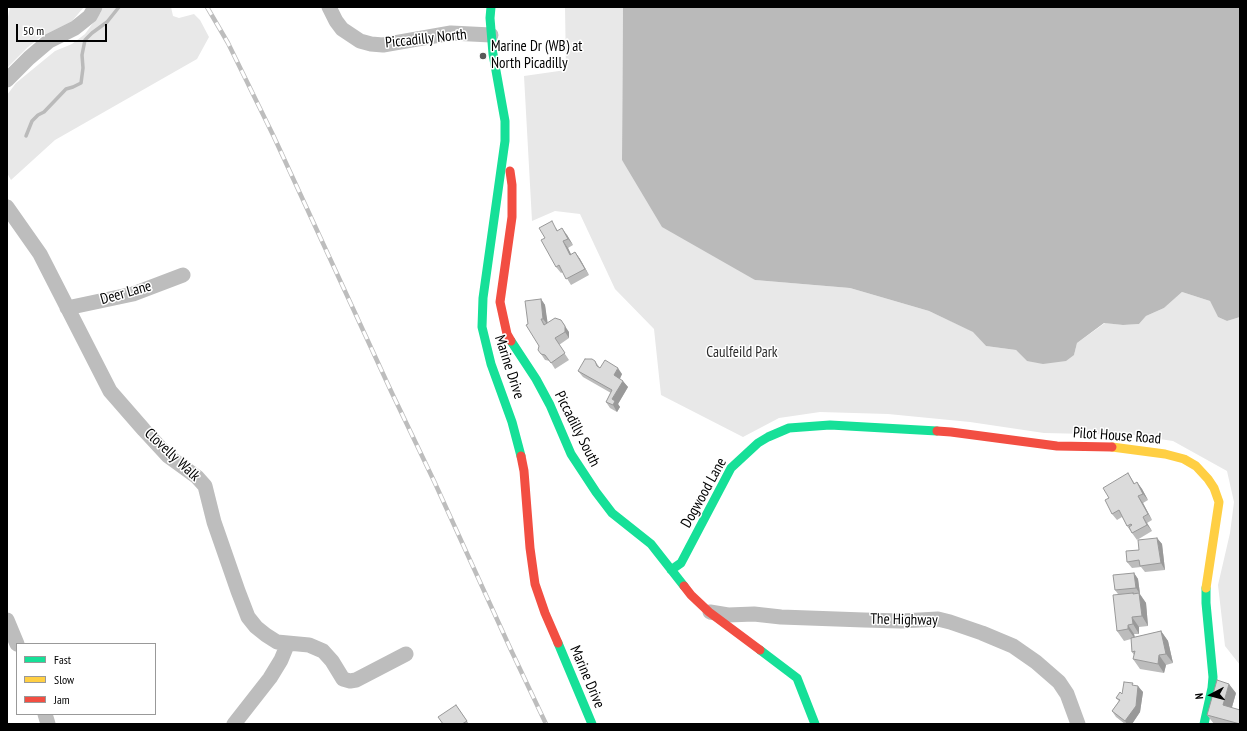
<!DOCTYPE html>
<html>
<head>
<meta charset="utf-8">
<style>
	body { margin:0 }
	#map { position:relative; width:1247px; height:731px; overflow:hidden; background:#fff; font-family:"PT Sans Narrow",sans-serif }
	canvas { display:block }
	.frame { position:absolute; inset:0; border:8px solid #000; pointer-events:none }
	.legend { position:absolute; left:16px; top:643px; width:140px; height:72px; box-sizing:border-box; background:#fff; border:1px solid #999; margin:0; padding:5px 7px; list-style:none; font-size:12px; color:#000 }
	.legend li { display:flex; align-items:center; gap:8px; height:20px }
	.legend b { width:20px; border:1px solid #999 }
	.north { position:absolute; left:1191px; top:675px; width:40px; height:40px; -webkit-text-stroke:3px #fff; paint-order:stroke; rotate:264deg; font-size:11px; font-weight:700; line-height:16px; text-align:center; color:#000 }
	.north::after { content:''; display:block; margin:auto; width:14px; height:18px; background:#000; clip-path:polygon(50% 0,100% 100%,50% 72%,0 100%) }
	.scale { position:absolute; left:16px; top:24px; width:91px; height:18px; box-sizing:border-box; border:2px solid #000; border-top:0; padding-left:5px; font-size:12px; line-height:14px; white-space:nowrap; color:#000; -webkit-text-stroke:3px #fff; paint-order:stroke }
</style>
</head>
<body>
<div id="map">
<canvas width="1247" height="731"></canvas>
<div class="frame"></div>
<ul class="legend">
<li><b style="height:5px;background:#16e098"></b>Fast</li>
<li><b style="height:5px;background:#ffcf43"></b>Slow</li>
<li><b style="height:5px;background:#f24e42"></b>Jam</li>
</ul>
<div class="north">N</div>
<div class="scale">50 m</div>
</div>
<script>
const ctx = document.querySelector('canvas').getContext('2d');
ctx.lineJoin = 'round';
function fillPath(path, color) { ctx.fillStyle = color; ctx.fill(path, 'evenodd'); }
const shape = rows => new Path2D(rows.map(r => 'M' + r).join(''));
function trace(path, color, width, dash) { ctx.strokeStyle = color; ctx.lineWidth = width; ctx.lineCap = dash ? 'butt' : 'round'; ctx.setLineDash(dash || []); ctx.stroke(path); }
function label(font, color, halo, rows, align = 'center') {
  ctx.font = font + ' "PT Sans Narrow",sans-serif'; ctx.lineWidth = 3; ctx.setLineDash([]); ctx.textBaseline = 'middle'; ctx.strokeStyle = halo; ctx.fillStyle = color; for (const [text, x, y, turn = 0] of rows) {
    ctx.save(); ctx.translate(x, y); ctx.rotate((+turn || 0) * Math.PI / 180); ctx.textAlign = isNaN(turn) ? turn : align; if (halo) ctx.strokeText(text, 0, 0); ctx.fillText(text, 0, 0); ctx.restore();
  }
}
fillPath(shape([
	[10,7,84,7,72,21,42,36,28,47,7,68,7,22],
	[103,7,171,7,173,16,179,18,194,14,200,20,209,37,197,59,55,140,11,180,7,173,7,95,16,83,55,51,72,44,85,34,101,12],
	[565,7,623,7,622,160,755,280,850,288,929,311,974,332,986,346,1016,350,1027,361,1074,355,1077,343,1105,323,1123,325,1139,324,1146,316,1164,308,1182,292,1210,301,1218,317,1227,321,1240,317,1240,665,1225,646,1218,585,1230,533,1234,502,1227,471,1173,441,1133,435,1044,433,970,422,888,414,820,412,779,418,743,437,661,395,654,329,615,289,580,214,555,211,532,221,524,76,566,70]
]), '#e8e8e8');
fillPath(shape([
	[623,7,1240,7,1240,317,1227,321,1218,317,1210,301,1182,292,1164,308,1146,316,1139,324,1123,325,1104,323,1077,343,1074,355,1066,361,1043,364,1027,361,1016,350,986,346,973,332,929,311,850,288,755,280,662,227,622,160]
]), '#bababa');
trace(shape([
	[26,136,32,121,38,115,44,112,66,89,73,87,81,83,83,68,82,55,85,40,92,33,107,22,119,7]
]), '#bababa', 3.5);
trace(shape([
	[329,7,336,21,342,29,360,41,371,44,383,45,451,33,491,35],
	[7,80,29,58,49,41,75,28,90,16,95,7],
	[7,207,40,254,110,391,144,430,168,456,197,477,205,486,214,522,238,591,248,617,256,627,266,635,277,642,309,645,323,651,332,661,343,679,350,681,356,680,406,654],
	[67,308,133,294,183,275],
	[710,612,728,615,754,614,781,617,864,620,901,621,938,619,950,622,982,633,1013,646,1036,662,1059,682,1067,694,1078,724],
	[7,620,17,644],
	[45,714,48,724],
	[234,724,270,678,281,660,288,643]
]), '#bdbdbd', 15);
trace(shape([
	[491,7,490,18,493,54,505,121,505,141,483,298,482,327,491,364,512,422,521,456],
	[511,341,536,379,550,405,571,454,596,492,612,513,651,544,684,586],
	[671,570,681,563,731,468,758,443,768,437,789,428,830,425,937,431],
	[558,643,592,724],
	[760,650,797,678,815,724],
	[1204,724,1212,688,1213,677,1206,603,1206,588]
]), '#16e098', 9);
trace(shape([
	[1112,447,1165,454,1184,459,1196,466,1208,479,1214,488,1219,502,1206,588]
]), '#ffcf43', 9);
trace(shape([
	[510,171,512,185,512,217,500,302,507,334,511,341],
	[937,431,951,432,1057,446,1112,447],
	[521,456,524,471,530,548,535,584,545,613,558,643],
	[684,586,691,595,709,612,760,650]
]), '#f24e42', 9);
const rail = shape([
	[207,7,228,43,274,137,391,391,434,481,511,650,546,724]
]);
trace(rail, '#bdbdbd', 4.5);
trace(rail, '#fff', 3, [9]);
fillPath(shape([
	[556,228,558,231,567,235,573,245,568,248,571,255,575,252,580,259,589,275,571,285,563,272,561,273,556,267,545,238],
	[541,299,545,305,547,323,569,332,569,338,559,345,569,360,555,369,550,361,545,360,541,354,539,346],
	[595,361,600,368,622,374,620,379,628,387,618,404,620,407,617,412,610,408,606,402,611,393,583,377,578,371],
	[1128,473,1135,484,1137,482,1142,489,1148,500,1143,503,1152,520,1147,523,1152,531,1137,540,1127,526,1122,517,1117,520,1112,514,1109,498],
	[1157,538,1162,544,1165,570,1145,572,1141,567,1132,568,1127,562,1139,550],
	[1134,573,1138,579,1140,594,1146,603,1148,626,1139,627,1139,634,1134,634,1135,637,1161,631,1168,641,1173,663,1166,665,1164,673,1140,669,1133,659,1134,655,1132,652,1131,639,1124,641,1117,631,1118,594,1115,590],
	[1135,685,1143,692,1140,712,1132,724,1125,724,1116,717,1112,711,1119,701,1116,698],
	[1236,693,1232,707,1240,724,1214,724,1207,715],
	[456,705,469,724,443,724]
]), '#bcbcbc');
fillPath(shape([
	[562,228,567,235,573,245,568,239],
	[563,241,568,248,575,262,570,255],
	[575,252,580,259,589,275,585,269],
	[541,299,545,305,548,325,543,319],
	[561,320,569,332,569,338,565,332],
	[618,368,622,374,618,382,614,375],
	[623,381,628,387,618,404,620,407,617,412,613,405,612,399],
	[1137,482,1142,489,1148,500,1143,494],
	[1138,496,1143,503,1152,520,1148,514],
	[1143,517,1147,523,1152,531,1147,525],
	[1157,538,1162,544,1165,570,1161,563],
	[1134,573,1138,579,1140,594,1136,588],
	[1139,593,1146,603,1148,626,1142,616],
	[1132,617,1139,627,1139,634,1133,624],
	[1128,625,1134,634,1135,639,1128,629],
	[1161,631,1168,641,1173,663,1166,654],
	[1159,655,1166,665,1164,673,1158,664],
	[1229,684,1236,693,1230,714,1223,705],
	[1138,686,1143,692,1140,712,1132,724,1127,724,1125,721]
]), '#999');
const building = shape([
	[552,221,557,231,562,228,568,239,563,241,570,255,575,252,585,269,566,279,559,265,556,267,541,240,545,238,539,228,552,221],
	[541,299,543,319,541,319,544,325,555,318,561,320,565,326,565,332,555,338,565,353,551,363,545,355,541,354,538,350,539,346,526,325,528,324,525,301,541,299],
	[585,359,592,359,595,361,597,366,600,368,605,360,618,368,614,375,623,381,612,399,615,401,613,405,606,402,612,390,578,371,585,359],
	[1128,473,1134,484,1137,482,1143,494,1138,496,1148,514,1143,517,1147,525,1132,533,1129,527,1132,525,1131,524,1127,526,1119,510,1112,514,1105,500,1109,498,1103,488,1128,473],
	[1157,538,1161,563,1140,566,1139,560,1127,562,1126,551,1139,550,1138,540,1157,538],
	[1134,573,1136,588,1115,590,1113,575,1134,573],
	[1133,593,1133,594,1139,593,1142,616,1132,617,1133,624,1128,625,1128,629,1117,631,1113,595,1133,593],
	[1161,631,1166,654,1159,655,1158,664,1133,659,1135,651,1132,652,1131,638,1161,631],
	[1217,680,1229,684,1223,705,1240,710,1240,724,1207,715,1217,680],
	[1124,682,1133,683,1132,685,1138,686,1136,706,1125,721,1112,711,1120,700,1116,698,1120,692,1122,694,1124,682],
	[456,705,467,721,462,724,443,724,438,717,456,705]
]);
fillPath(building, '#dbdbdb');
trace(building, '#999', 1);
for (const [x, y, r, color] of [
	[483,56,4,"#595959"]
]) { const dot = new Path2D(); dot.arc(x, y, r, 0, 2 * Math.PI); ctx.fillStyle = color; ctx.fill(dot); trace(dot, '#fff', 1.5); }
label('15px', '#000', '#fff', [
	["Piccadilly North",426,39,-6],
	["Deer Lane",126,293,-16],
	["Marine Drive",509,367,72],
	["Piccadilly South",577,429,63],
	["Pilot House Road",1117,436,4],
	["Clovelly Walk",172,455,43],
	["Dogwood Lane",704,493,-61],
	["The Highway",904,620,1],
	["Marine Drive",587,677,67]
]);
label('15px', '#000', '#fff', [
	["Marine Dr (WB) at",491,47],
	["North Picadilly",491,64]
], 'left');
label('15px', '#2c2c2c', '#fff', [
	["Caulfeild Park",742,353]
]);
</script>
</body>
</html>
